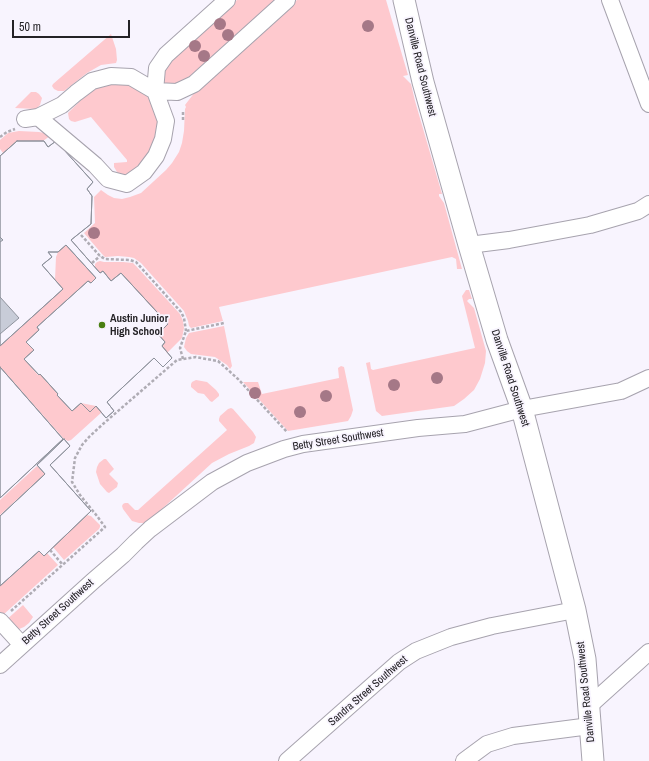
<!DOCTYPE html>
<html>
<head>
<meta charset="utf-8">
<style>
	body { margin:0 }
	#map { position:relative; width:649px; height:761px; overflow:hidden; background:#f8f4fe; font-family:"Archivo Narrow",sans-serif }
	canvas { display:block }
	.scale { position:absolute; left:12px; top:20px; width:118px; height:18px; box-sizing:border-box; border:2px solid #242226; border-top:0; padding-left:5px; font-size:12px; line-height:14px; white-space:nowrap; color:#242226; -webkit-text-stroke:3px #f8f4fe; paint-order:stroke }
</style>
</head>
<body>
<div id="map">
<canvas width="649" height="761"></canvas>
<div class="scale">50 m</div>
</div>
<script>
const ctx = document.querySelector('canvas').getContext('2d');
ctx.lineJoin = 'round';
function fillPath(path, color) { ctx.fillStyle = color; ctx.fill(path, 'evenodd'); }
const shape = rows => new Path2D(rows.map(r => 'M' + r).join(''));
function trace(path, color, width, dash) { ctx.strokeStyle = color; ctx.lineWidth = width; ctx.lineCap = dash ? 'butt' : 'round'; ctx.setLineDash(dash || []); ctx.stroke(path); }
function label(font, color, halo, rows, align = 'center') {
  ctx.font = font + ' "Archivo Narrow",sans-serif'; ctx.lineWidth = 3.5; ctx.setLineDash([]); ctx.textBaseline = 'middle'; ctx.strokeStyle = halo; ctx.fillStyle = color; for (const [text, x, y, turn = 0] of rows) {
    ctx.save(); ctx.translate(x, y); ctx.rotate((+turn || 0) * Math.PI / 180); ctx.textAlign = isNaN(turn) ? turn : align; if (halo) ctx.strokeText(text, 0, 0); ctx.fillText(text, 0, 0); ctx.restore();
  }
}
fillPath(shape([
	[237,0,275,0,180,85,171,88,164,83,163,67],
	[297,0,386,0,408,75,403,76,411,84,415,101,442,194,439,194,439,196,444,203,462,269,457,269,456,259,452,257,219,307,223,321,191,328,189,326,188,321,184,311,141,263,134,258,129,257,118,256,105,257,102,254,84,233,95,223,94,197,101,190,108,195,114,198,122,199,130,197,141,193,166,170,172,163,179,152,182,143,184,131,185,109,186,107,185,105,195,92],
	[111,34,116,49,117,60,116,63,101,65,87,73,64,91,58,91,54,89,52,86,53,84],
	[124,81,149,93,162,127,148,157,127,175,121,175,117,172,114,167,114,163,127,162,127,160,91,117,75,122,71,121,69,119,68,113,85,96,103,83],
	[31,92,36,92,39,94,42,98,40,105,37,108,35,109,15,108],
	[19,131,39,132,44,133,50,136,43,141,17,141,3,153,0,149,0,140,8,133],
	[66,245,96,278,91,283,88,281,37,327,39,330,26,342,34,350,24,359,38,375,40,374,58,394,57,395,72,411,81,403,96,406,102,412,71,440,68,441,64,439,0,367,0,346,63,289,55,280,56,257,58,252],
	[100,261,104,262,123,262,133,263,136,266,180,314,183,321,184,328,182,338,167,353,162,346,165,342,158,334,167,324,121,273,111,281,103,271,100,273,95,267,95,264,97,262],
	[466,290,469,290,472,299,469,299,467,301,474,308,486,351,485,363,480,379,474,390,464,399,454,406,382,416,376,411,366,363,370,362,371,369,373,370,475,348,462,296],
	[224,326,232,366,230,369,227,365,215,357,191,354,187,351,184,347,186,338,189,333],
	[341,366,344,367,353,410,351,416,348,421,288,431,243,382,258,382,262,394,339,378,338,368],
	[196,380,207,382,216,390,219,394,219,396,212,402,210,401,204,394,198,393,191,387,191,384,192,382],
	[231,408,233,409,253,432,256,437,254,443,249,446,229,454,212,463,151,519,144,523,139,523,132,521,123,509,122,506,123,504,125,503,128,503,135,510,138,510,227,430,219,421,219,419,220,416,228,409],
	[104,459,106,459,114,469,109,474,118,483,117,487,109,493,107,492,100,484,96,472,97,467,99,463],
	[37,466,45,474,0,515,0,500],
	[87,515,91,516,100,525,100,527,99,529,64,560,53,547],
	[39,551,44,556,47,553,58,565,3,615,0,612,0,586],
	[23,605,33,617,29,623,24,627,19,629,14,629,5,621]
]), '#fec9ce');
const building = shape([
	[17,141,44,141,48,147,56,141,93,182,87,189,92,196,91,224,71,240,100,273,103,271,111,281,121,273,168,324,158,334,165,342,162,346,172,358,163,367,154,358,107,402,114,411,106,418,96,406,90,412,81,403,72,411,57,395,58,394,40,374,39,375,24,359,34,350,26,342,39,330,37,327,88,281,91,283,96,278,66,245,58,252,48,252,52,257,42,265,63,289,0,346,0,334,19,318,0,297,0,242,3,240,0,237,0,156,17,141],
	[17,141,44,141,48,147,56,141,93,182,87,189,92,196,91,224,71,240,100,273,103,271,111,281,121,273,168,324,158,334,165,342,162,346,172,358,163,367,154,358,107,402,114,411,106,418,96,406,90,412,81,403,72,411,57,395,58,394,40,374,39,375,24,359,34,350,26,342,39,330,37,327,88,281,91,283,96,278,66,245,58,252,48,252,52,257,42,265,63,289,0,346,0,156,17,141],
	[0,367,63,439,0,498,0,367],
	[0,367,63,439,0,498,0,367],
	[64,439,70,446,50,465,91,511,44,556,39,551,0,586,0,516,45,474,37,465,64,439],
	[64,439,70,446,50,465,91,511,44,556,39,551,0,586,0,516,45,474,37,465,64,439]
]);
fillPath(building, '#c8ccd8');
trace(building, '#8e929c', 1);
const minor = shape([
	[610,0,649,104],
	[38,117,95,165,108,179,127,184,144,172,156,156,163,139,166,121,155,91,157,68,166,55,227,0],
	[25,119,38,117,62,105,76,93,92,81,111,76,131,77,155,91,177,92,194,84,287,0],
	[469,245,509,240,590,225,638,211,649,204],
	[0,621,22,645],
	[0,665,93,581,123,555,136,542,150,529,212,482,247,463,284,449,303,444,418,428,465,424,522,409,621,391,649,378],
	[589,706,649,652],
	[287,761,399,662,416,651,451,637,492,626,575,610],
	[464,761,487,744,513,736,590,726]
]);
const major = shape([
	[404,0,423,82,469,245,497,340,522,409,575,610,585,659,593,761]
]);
trace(minor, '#a7a3ae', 18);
trace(major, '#a7a3ae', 23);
trace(shape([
	[183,120,183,112],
	[0,137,7,132,15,129],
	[81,235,100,256,105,259,130,260,136,262,181,312,184,318,186,331],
	[92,263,100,256],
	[183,359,180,348,186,331,224,323],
	[50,550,63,565],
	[11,611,105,527,97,516,80,495,72,482,75,458,82,445,90,436,103,424,177,360,196,357,206,359,218,361,227,369,238,379,287,432]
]), '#afacb4', 2.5, [3, 2]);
trace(minor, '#fff', 16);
trace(major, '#fff', 21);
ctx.fillStyle = '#a57887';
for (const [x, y] of [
	[220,24],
	[368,26],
	[228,35],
	[195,46],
	[204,56],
	[94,233],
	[437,378],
	[394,385],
	[255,393],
	[326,396],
	[300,412]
]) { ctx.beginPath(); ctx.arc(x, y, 6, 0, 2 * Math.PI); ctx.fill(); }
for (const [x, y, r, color] of [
	[102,325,4,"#4a7f12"]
]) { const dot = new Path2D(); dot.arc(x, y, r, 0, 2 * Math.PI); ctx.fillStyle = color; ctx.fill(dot); trace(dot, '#f8f4fe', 1.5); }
label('11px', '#242226', '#f8f4fe', [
	["Danville Road Southwest",420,67,76],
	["Danville Road Southwest",510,378,72],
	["Betty Street Southwest",338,440,-9],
	["Betty Street Southwest",58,612,-42],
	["Sandra Street Southwest",368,691,-41],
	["Danville Road Southwest",586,692,-96]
]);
label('bold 11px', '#242226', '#f8f4fe', [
	["Austin Junior",110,319],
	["High School",110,332]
], 'left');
</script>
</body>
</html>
